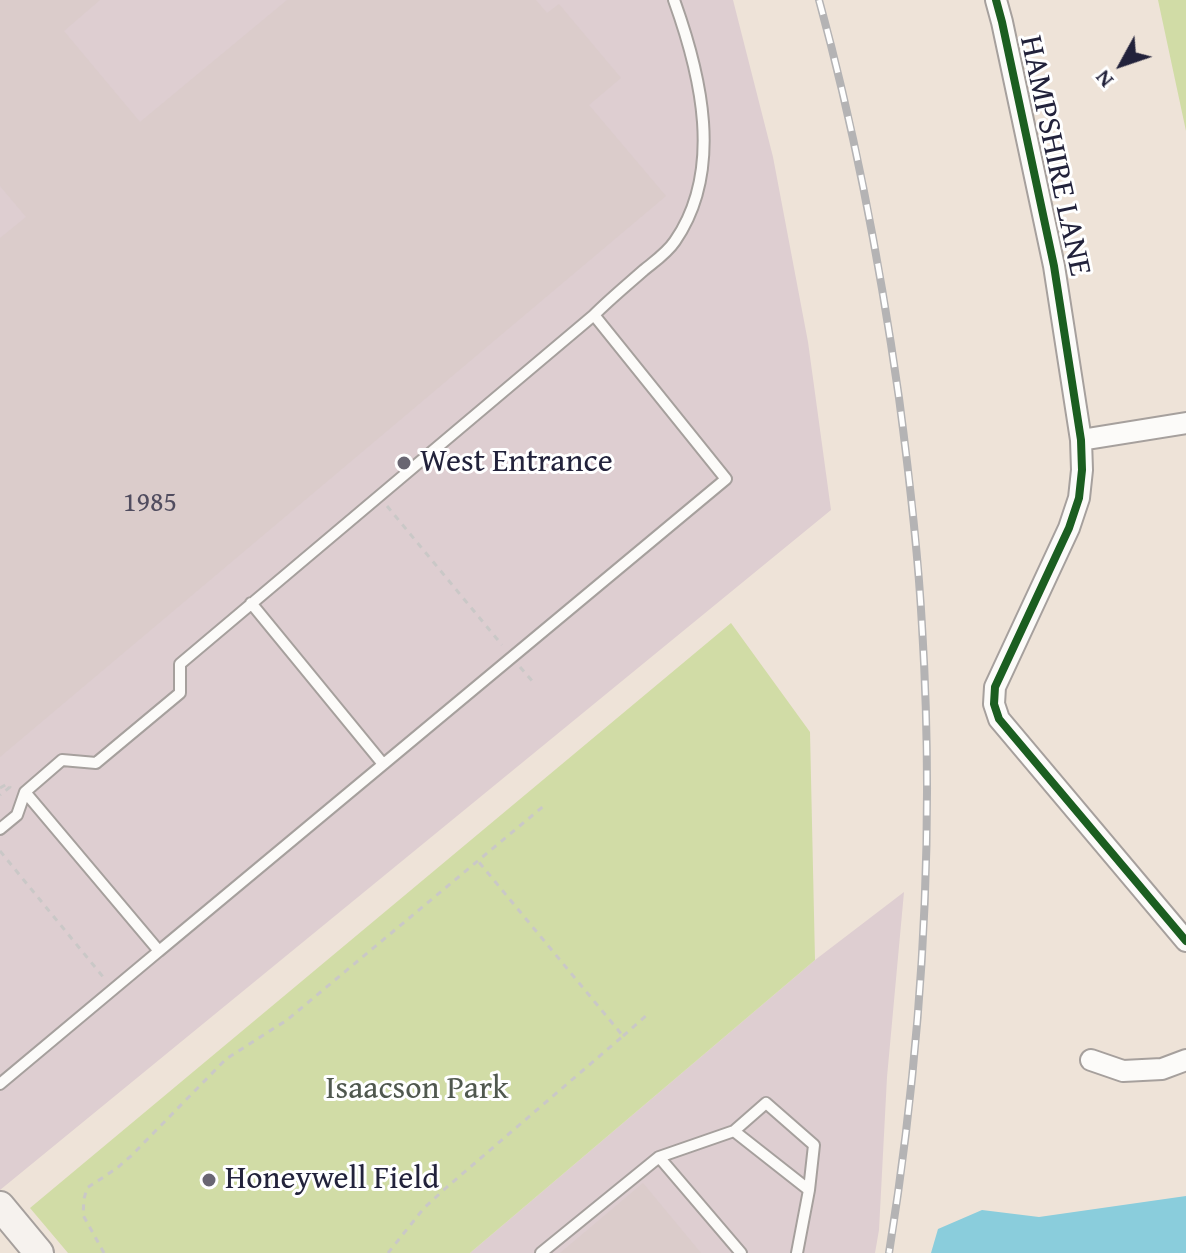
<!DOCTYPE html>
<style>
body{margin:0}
#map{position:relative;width:1186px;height:1253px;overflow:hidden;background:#eee3d8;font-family:"Gentium Book Plus",serif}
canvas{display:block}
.north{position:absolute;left:1082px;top:24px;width:80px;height:80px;-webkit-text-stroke:6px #fff;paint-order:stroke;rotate:230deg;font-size:22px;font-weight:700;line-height:32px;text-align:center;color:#22223b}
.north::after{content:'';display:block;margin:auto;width:28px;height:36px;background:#22223b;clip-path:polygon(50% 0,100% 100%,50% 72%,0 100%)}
</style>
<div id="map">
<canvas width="1186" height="1253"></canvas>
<div class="north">N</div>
</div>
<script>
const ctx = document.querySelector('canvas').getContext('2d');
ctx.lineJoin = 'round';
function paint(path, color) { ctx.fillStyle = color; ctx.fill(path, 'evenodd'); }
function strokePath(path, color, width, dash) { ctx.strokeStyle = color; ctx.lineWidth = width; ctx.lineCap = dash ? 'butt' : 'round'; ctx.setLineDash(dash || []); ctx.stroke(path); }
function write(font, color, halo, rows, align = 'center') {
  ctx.font = font + ' "Gentium Book Plus",serif'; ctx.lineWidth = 6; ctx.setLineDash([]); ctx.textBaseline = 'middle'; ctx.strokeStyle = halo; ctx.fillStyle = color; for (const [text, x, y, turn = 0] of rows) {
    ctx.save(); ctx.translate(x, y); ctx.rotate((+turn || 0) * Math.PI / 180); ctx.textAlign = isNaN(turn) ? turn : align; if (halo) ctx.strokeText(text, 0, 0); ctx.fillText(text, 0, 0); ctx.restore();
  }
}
const industrial = new Path2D(`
 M 0,0 L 733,0 L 773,157 L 808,342 L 831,510 L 0,1190 Z
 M 904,892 L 887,1077 L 879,1230 L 875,1253 L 470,1253 L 815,960 Z`);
const green = new Path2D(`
 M 1158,0 L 1186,0 L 1186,131 Z
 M 731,623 L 810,732 L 815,960 L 470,1253 L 68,1253 L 30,1208 Z`);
const water = new Path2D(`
 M 1186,1196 L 1186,1253 L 931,1253 L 938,1229 L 982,1210 L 1039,1217 Z`);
const building = new Path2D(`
 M 0,0 L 100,0 L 64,31 L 140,122 L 287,0 L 536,0 L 547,13 L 559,4 L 621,78 L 589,105 L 666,196 L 0,757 L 0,238 L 26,217 L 0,186 Z
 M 643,1183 L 701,1253 L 560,1253 Z`);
const path = new Path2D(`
 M 387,506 L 502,645
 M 520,667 L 533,682
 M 0,788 L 7,784 L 10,787 L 0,795
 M 0,851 L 104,978
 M 623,1036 L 647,1015
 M 104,1253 L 83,1215 L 84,1199 L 87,1188 L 117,1168 L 131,1156 L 226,1059 L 287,1020 L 546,804
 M 388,1253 L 424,1208 L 447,1187 L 623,1036 L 478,861`);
const lane = new Path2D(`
 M 251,603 L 383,764
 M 0,829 L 17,815 L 25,792 L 62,760 L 96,763 L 180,693 L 180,664 L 594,315 C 610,299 627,285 644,270 C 655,261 667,253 675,241 C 724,170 701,75 674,0
 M 159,951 L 726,479 L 594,315
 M 0,1084 L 159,951 L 25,792
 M 734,1131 L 766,1103 L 814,1145 L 809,1190
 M 659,1157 L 741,1253
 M 541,1253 L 659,1157 L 734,1131 L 809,1190 L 797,1253`);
const street = new Path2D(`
 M 996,0 L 1002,22 L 1054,266 L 1081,440 L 1082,470 L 1079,498 L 1069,528 L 995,687 L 994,704 L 999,719 L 1186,941
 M 1081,440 L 1186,423
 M 1091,1060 L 1123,1071 L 1162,1069 L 1186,1060`);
const secondary = new Path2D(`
 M 0,1206 L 39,1253`);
const rail = new Path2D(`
 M 819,0 C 855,131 880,264 899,398 C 909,474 918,550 922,626 C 935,835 922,1047 889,1253`);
const cycleway = new Path2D(`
 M 996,0 L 1002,22 L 1054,266 L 1081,440 L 1082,470 L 1079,498 L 1069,528 L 995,687 L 994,704 L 999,719 L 1186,941`);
const markers = [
 [404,463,8,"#696672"],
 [209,1180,8,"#696672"]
];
const numberNames = [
 ["1985",150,504]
];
const streetNames = [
 ["HAMPSHIRE LANE",1054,156,78]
];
const poiNames = [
 ["West Entrance",420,463],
 ["Honeywell Field",225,1180]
];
const parkNames = [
 ["Isaacson Park",417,1090]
];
paint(industrial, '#deced1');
paint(green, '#d1dca6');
paint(water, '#8acddc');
paint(building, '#dbcccb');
strokePath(lane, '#a6a09d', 14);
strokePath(street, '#a6a09d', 24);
strokePath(secondary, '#a6a09d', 32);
strokePath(path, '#cac8c7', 3, [6, 6]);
strokePath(lane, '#fcfbf9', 10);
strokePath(street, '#fcfbf9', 20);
strokePath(secondary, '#f6f2ee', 28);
strokePath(rail, '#b4b3b4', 8);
strokePath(rail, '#fff', 5, [15]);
strokePath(cycleway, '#1b5e20', 8);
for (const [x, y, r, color] of markers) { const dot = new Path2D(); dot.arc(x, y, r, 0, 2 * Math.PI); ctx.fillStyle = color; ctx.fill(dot); strokePath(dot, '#fff', 3); }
write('28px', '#504c5f', null, numberNames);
write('32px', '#22223b', '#fff', streetNames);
write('32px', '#22223b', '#fff', poiNames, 'left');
write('32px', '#50584f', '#fff', parkNames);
</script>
